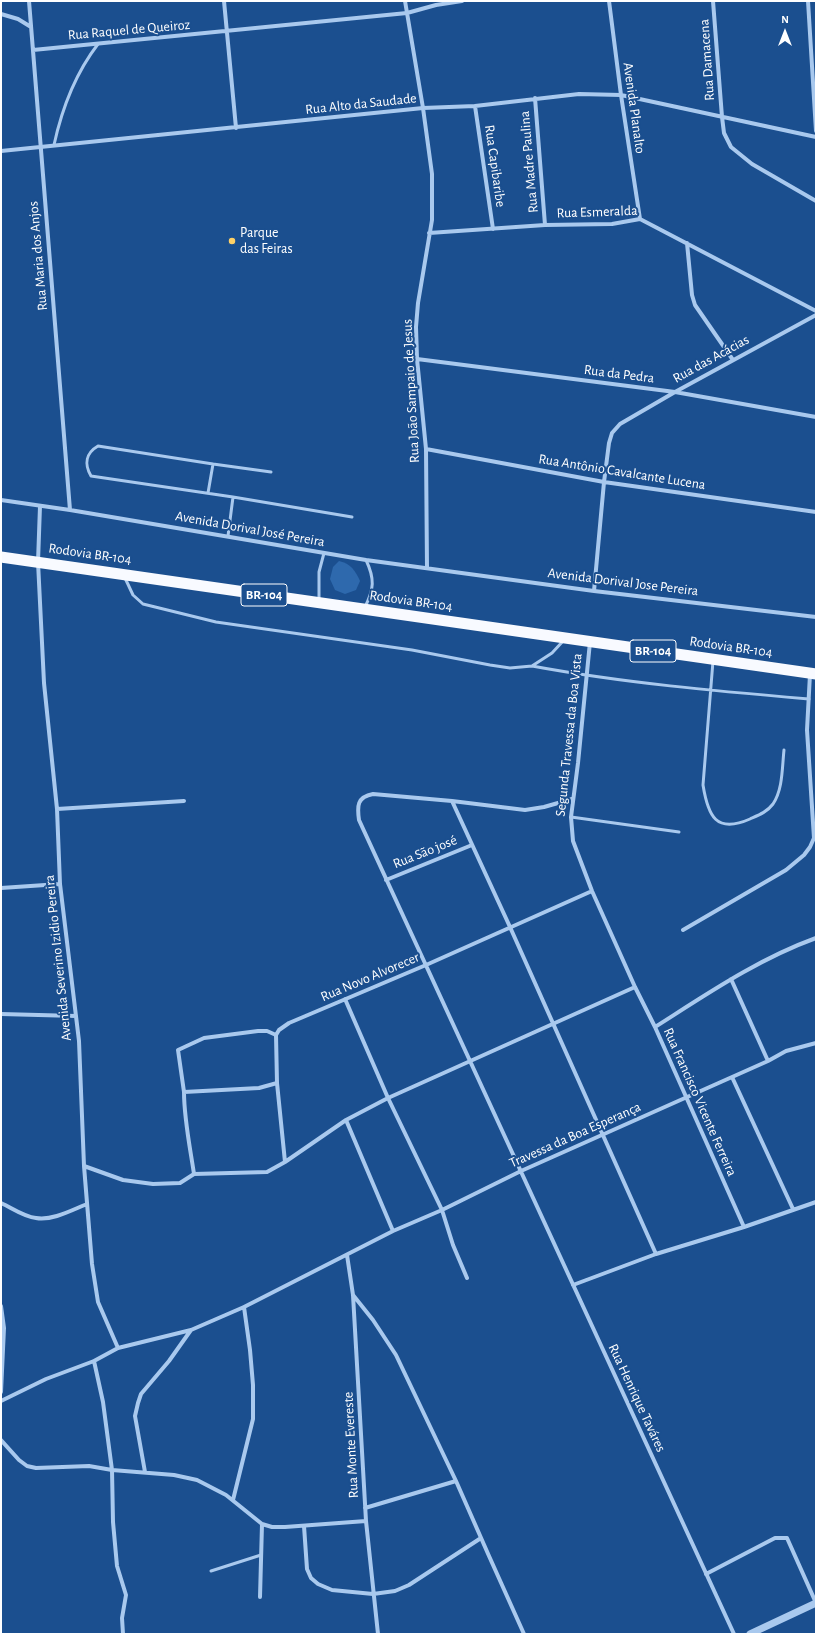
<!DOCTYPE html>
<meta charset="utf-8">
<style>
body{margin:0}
#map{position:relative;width:817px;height:1635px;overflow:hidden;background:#1b4f8f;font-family:"Alegreya Sans",sans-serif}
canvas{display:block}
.frame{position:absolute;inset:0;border:2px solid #fff;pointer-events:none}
.north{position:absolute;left:765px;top:12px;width:40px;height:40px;-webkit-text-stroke:3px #1b4f8f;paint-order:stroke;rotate:0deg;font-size:11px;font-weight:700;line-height:16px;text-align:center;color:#fff}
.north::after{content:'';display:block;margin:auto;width:14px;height:18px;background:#fff;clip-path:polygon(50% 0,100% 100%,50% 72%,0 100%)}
</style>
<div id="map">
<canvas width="817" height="1635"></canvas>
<div class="frame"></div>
<div class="north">N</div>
</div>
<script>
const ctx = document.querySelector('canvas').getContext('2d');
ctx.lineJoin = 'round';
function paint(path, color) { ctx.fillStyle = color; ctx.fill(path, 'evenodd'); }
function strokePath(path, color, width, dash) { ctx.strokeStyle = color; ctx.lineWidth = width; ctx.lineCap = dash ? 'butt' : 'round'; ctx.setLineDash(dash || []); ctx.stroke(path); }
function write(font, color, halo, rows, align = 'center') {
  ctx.font = font + ' "Alegreya Sans",sans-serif'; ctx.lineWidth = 4; ctx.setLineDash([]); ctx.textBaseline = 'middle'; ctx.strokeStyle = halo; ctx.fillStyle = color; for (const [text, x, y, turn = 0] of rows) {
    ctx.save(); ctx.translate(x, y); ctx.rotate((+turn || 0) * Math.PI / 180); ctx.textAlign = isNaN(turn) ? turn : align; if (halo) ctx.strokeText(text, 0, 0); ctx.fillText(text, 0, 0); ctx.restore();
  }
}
const green = new Path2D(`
 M 339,561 C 351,564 355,570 360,581 L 356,590 L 345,594 L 335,590 L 330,579 L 333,567 Z`);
const service = new Path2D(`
 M 54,145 C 62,108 75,74 98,44
 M 213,464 L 271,472
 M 208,493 L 213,464 L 98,446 C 86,453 84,464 91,476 L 233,497 L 228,536
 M 233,497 L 352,517
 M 125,578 L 133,595 L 143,604 L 216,622 L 412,650 L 490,665 L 510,668 L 532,666 L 552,653 L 564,640
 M 319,601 L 319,572 L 324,553
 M 365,607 C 374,589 375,579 366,560
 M 713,661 L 703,785 C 708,816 716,834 750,819 C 759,815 767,812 773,804 C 783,789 782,768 784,750
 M 532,666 C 624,683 716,691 809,699
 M 571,817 L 679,832
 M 211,1571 L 261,1555`);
const minor = new Path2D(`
 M 29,1 L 70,510
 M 224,1 L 236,128
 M 405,1 L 423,108 L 432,174 L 432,220 L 418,303 L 416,327 L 417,359 L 426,449 L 427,568
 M 609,1 L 621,95 L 640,219
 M 713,1 L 722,117 L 724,133 L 731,147 L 752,164 L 816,201
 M 808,1 L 816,131
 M 1,14 L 18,19 L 31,27
 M 33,50 L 407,13 L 436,5 L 462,1
 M 535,98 L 545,225
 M 475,106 L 493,229
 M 1,151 L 423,108 L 475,106 L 579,94 L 621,95 L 816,137
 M 429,233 L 545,225 L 612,224 L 640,219 L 816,311
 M 687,243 L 692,295 L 695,305 L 733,360
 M 417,359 L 675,392 L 816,417
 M 426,449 L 604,482 L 816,512
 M 1,500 L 70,510 L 366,560 L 594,591 L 816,617
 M 40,506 L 38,562 L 44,683 L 57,809 L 60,884 L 79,1041 L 84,1166 L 92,1264 L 98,1302 L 118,1348
 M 594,591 L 604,482 L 609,443 L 612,433 L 620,424 L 675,392 L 816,315
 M 590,642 L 578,763 L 571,817 L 573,841 L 592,891 L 635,987 L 655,1027 L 744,1227
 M 572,799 L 544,807 L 525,810 L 452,801 L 373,794 C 357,797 357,806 359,820 L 734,1634
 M 452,801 L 510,927 L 656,1254
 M 57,809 L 184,801
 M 386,880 L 472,845
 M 1,888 L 60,884
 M 683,930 L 786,870 L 804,855 L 810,847 L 814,838 L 807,730 L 810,674
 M 731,979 L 768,1061
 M 345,999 L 388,1098 L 442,1210 L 453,1245 L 467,1278
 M 1,1014 L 76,1016
 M 655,1027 C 707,994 758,959 816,938
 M 732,1077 L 793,1209
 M 184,1092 L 178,1050 L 204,1038 L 258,1031 L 267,1031 L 276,1035
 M 346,1120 L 393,1231
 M 285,1162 L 277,1083 L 276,1035 L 279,1030 L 289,1023 L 426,965 L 592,891
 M 84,1166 L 123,1180 L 153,1184 L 180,1183 L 194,1174 L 267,1172 L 285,1162 L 346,1120 L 388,1098 L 635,987
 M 194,1174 C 190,1147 184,1119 184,1092 L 259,1088 L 277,1083
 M 1,1203 C 12,1208 24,1217 36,1218 C 52,1221 72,1210 87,1204
 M 347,1255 L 353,1295 L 366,1521 L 378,1634
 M 573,1285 L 656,1254 L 744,1227 L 816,1202
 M 353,1295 L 373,1320 L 396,1355 L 456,1481 L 489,1556 L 524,1634
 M 1,1306 L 4,1328 L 1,1392
 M 94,1361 L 103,1402 L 112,1470 L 113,1522 L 117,1566 L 126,1595 L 122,1618 L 123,1634
 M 1,1401 L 46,1379 L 94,1361 L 118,1348 L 191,1330 L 244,1307 L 393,1231 L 442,1210 L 521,1171 L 768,1061 L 786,1051 L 816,1043
 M 1,1440 L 19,1460 L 27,1466 L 36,1468 L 89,1466 L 112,1470 L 174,1475 L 197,1480 L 226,1495 L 262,1524 L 272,1527 L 285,1527 L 366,1521
 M 145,1472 L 135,1416 L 138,1403 L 141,1394 L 169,1361 L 191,1330
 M 233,1500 L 253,1419 L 253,1385 L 250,1350 L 244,1307
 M 365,1508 L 456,1481
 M 304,1526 L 307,1569 L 311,1578 L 318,1584 L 332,1590 L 373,1594 L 395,1591 L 409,1585 L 481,1538
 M 706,1574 L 775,1538 L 787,1538 L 816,1603
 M 260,1597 L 262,1524`);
const tertiary = new Path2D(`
 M 750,1634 L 816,1603`);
const trunk = new Path2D(`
 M 1,557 L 816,674`);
const markers = [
 [232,241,4,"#ffd166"]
];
const shields = [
 [264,595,46],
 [653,651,46]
];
const shieldNames = [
 ["BR-104",264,595],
 ["BR-104",653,651]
];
const streetNames = [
 ["Rua Raquel de Queiroz",129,30,-5],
 ["Rua Damacena",707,60,-94],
 ["Rua Alto da Saudade",361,104,-6],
 ["Avenida Planalto",634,108,82],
 ["Rua Madre Paulina",529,162,-95],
 ["Rua Capibaribe",495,166,82],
 ["Rua Esmeralda",597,212,-2],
 ["Rua Maria dos Anjos",38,256,-95],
 ["Rua das Acácias",711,359,-29],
 ["Rua da Pedra",619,374,7],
 ["Rua João Sampaio de Jesus",411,391,-93],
 ["Rua Antônio Cavalcante Lucena",622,472,9],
 ["Avenida Dorival José Pereira",250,529,10],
 ["Rodovia BR-104",90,554,8],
 ["Avenida Dorival Jose Pereira",623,582,7],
 ["Rodovia BR-104",411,601,8],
 ["Rodovia BR-104",731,647,8],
 ["Segunda Travessa da Boa Vista",569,735,-84],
 ["Rua São josé",425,852,-22],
 ["Avenida Severino Izidio Pereira",58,958,-96],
 ["Rua Novo Alvorecer",370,977,-23],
 ["Rua Francisco Vicente Ferreira",700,1102,66],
 ["Travessa da Boa Esperança",575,1135,-24],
 ["Rua Henrique Taváres",637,1398,65],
 ["Rua Monte Evereste",351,1445,-93]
];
const poiNames = [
 ["Parque",240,233],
 ["das Feiras",240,249]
];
paint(green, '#2e69ad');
strokePath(service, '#a9c9ee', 3);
strokePath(minor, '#a9c9ee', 4);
strokePath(tertiary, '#a9c9ee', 7);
strokePath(trunk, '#f8faff', 11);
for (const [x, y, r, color] of markers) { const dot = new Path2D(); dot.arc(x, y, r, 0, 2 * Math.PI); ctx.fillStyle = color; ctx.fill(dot); strokePath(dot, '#1b4f8f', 1.5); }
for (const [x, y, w] of shields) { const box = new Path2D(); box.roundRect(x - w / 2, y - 11, w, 22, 3); ctx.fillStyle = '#1b4f8f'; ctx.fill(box); strokePath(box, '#fff', 1); }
write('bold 13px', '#fff', null, shieldNames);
write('14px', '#fff', '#1b4f8f', streetNames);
write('14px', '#fff', '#1b4f8f', poiNames, 'left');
</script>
